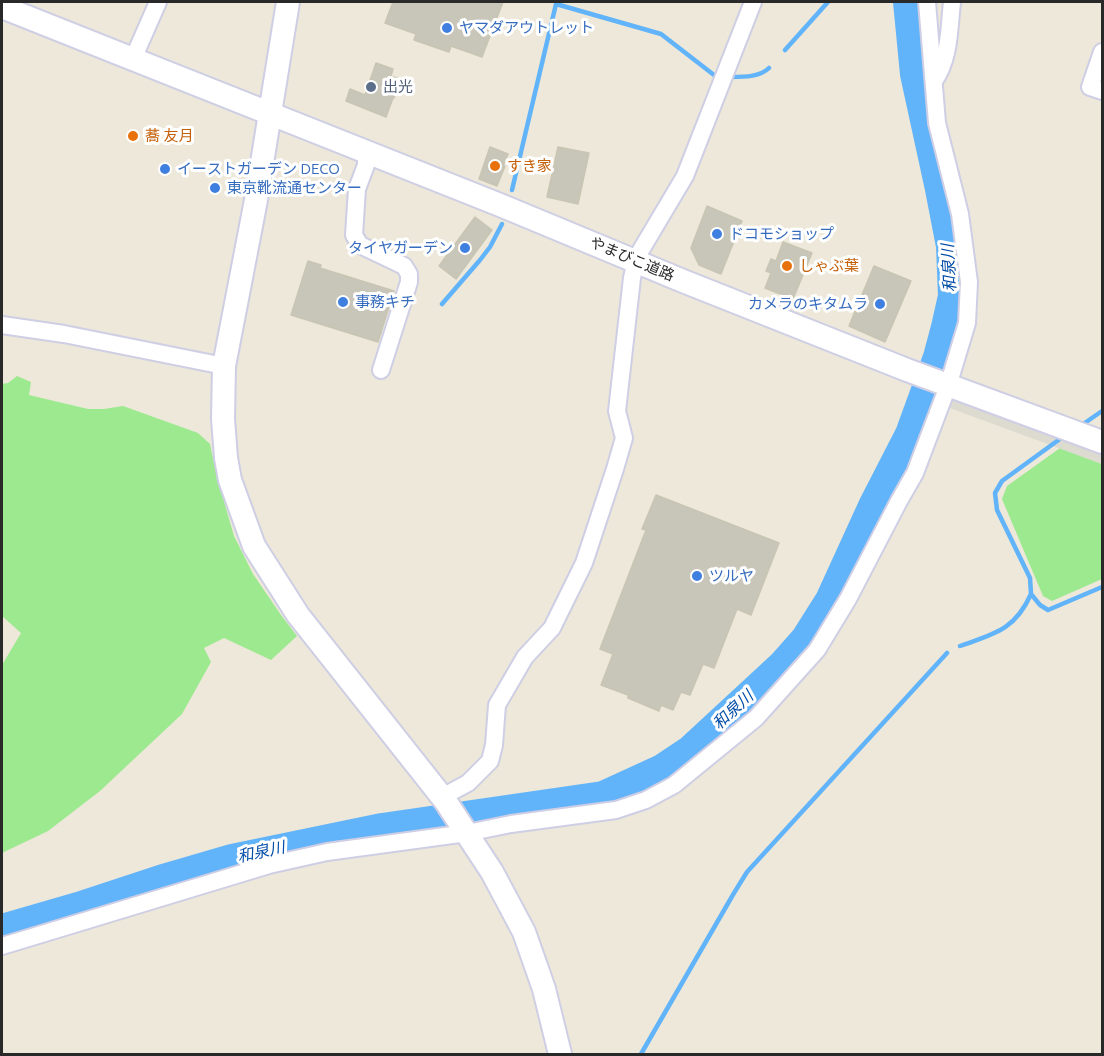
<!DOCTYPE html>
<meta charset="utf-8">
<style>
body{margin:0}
#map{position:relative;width:1104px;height:1056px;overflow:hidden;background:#ede8d9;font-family:Ubuntu,sans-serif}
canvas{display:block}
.frame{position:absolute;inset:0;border:3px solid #292929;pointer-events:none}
</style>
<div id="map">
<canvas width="1104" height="1056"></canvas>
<div class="frame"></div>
</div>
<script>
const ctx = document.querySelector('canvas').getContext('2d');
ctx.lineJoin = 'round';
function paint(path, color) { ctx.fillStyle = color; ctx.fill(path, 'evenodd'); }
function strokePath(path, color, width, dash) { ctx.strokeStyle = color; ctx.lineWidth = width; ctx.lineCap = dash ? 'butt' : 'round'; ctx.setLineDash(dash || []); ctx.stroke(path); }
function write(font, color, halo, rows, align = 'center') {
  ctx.font = font + ' Ubuntu,"Noto Sans JP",sans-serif'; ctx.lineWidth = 6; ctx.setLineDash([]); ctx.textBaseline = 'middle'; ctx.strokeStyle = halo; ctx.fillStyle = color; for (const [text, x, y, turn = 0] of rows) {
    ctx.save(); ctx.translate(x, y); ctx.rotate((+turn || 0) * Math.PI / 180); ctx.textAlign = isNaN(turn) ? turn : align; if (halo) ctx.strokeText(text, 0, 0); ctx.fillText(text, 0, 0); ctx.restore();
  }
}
const green = new Path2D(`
 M 17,376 L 31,382 L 29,395 L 88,409 L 104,409 L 123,406 L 198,433 L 210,444 L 217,477 L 234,536 L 253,574 L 281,615 L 297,636 L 271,660 L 224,638 L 204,648 L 211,662 L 182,714 L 100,791 L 48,831 L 2,853 L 2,665 L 21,633 L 2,616 L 2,384 L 8,383 Z
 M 1060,448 L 1102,464 L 1102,579 L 1052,601 L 1043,596 L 1002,499 L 1007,486 Z`);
const plaza = new Path2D(`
 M 955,398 L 1102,453 L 1102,464 L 947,407 L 949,401 Z`);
const stream = new Path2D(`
 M 785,50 L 828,2
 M 731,77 C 744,77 760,77 769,68
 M 512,190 L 556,4 L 661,34 L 714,75
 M 442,304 L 480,260 L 490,247 L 502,224
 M 1079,427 L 1102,411
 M 1064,436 L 1002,481 L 995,493 L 997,510 L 1030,578 L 1031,594 L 1040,605 L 1048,610 L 1102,587
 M 960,646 C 994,634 1015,630 1031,594
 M 641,1054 L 734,893 L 747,872 L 947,653`);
const river = new Path2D(`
 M 2,928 L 78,906 L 160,879 L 232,858 L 382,827 L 603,795 L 662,768 L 689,750 L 782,664 L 805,638 L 829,600 L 872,506 L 909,434 L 937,357 L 945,327 L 952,296 L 950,246 L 939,189 L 914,74 L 907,2`);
const building = new Path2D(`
 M 393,2 L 503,2 L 482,57 L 451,46 L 449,52 L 414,40 L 416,34 L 385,23 Z
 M 376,63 L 393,69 L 391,76 L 399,79 L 394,98 L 393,98 L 386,117 L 346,101 L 350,89 L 365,95 Z
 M 490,147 L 508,154 L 503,166 L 505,166 L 497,186 L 479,179 Z
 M 558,147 L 589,153 L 578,204 L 547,197 Z
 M 707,206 L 742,221 L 721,274 L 699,265 L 691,248 Z
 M 475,217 L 492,230 L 456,279 L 439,266 Z
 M 783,242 L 812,253 L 793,299 L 765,288 L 771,273 L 766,271 L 771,259 L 776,261 Z
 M 308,261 L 321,265 L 320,268 L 394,291 L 378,342 L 291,315 Z
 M 874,266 L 911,281 L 885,342 L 849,326 Z
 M 656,495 L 779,543 L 751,615 L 737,609 L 714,668 L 703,664 L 690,695 L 681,692 L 673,710 L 661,705 L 659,711 L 628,698 L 628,695 L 601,685 L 613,654 L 600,649 L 646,530 L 642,529 Z`);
const street = new Path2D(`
 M 1102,52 L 1090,87 L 1102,91
 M 133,59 L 158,2
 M 934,81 C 950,59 949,28 952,2
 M 366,152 L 366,165 L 357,189 L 354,235 L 360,245 L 404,266 L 409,274 L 409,282 L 381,370
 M 2,325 L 64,334 L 224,366
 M 442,797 L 468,783 L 490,761 L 494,745 L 497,705 L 525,657 L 552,628 L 584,563 L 615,469 L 624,438 L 617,411 L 632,278 L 636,260 L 641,250 L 685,176 L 753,2
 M 2,946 L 269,865 L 327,852 L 467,833 L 511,824 L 616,810 L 646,800 L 674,785 L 756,718 L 817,650 L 848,599 L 899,501 L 915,473 L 948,386 L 967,323 L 969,282 L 960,214 L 937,123 L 927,2`);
const secondary = new Path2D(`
 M 288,2 L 256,200 L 224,366 L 223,419 L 226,458 L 230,480 L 254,546 L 298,615 L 446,802 L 492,872 L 524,932 L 544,989 L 560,1054
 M 2,7 L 500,205 L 683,281 L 907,370 L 1102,442`);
const markers = [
 [447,28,6,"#3f7fe0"],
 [371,87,6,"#5c6f8a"],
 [133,136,6,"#e8710a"],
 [495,166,6,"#e8710a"],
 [165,169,6,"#3f7fe0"],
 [215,188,6,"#3f7fe0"],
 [717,234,6,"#3f7fe0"],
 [465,248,6,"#3f7fe0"],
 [787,266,6,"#e8710a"],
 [343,302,6,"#3f7fe0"],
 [880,304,6,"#3f7fe0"],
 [697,576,6,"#3f7fe0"]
];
const shopNames = [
 ["ヤマダアウトレット",459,28],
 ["イーストガーデン DECO",177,169],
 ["東京靴流通センター",227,188],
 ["ドコモショップ",729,234],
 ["タイヤガーデン",453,248,"right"],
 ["事務キチ",355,302],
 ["カメラのキタムラ",868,304,"right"],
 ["ツルヤ",709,576]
];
const serviceNames = [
 ["出光",383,87]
];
const foodNames = [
 ["蕎 友月",145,136],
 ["すき家",507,166],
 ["しゃぶ葉",799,266]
];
const streetNames = [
 ["やまびこ道路",632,259,23]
];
const waterNames = [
 ["和泉川",949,268,-93],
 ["和泉川",733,710,-43],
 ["和泉川",261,852,-12]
];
paint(green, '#9ce98f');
paint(plaza, '#dddad0');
strokePath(stream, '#61b3fa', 4.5);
strokePath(river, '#61b3fa', 28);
paint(building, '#c8c5b9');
strokePath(building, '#c8c5b3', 1.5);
strokePath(street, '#cecee4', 20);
strokePath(secondary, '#cecee4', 26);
strokePath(street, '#fff', 16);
strokePath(secondary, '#fff', 22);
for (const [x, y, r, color] of markers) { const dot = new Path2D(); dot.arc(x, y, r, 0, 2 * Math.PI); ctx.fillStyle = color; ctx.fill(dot); strokePath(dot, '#fff', 2); }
write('15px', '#366cbe', '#fff', shopNames, 'left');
write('15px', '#4e5e75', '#fff', serviceNames, 'left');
write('15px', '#c56008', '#fff', foodNames, 'left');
write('15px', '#292929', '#fff', streetNames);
write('italic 16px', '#004ca6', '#fff', waterNames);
</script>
